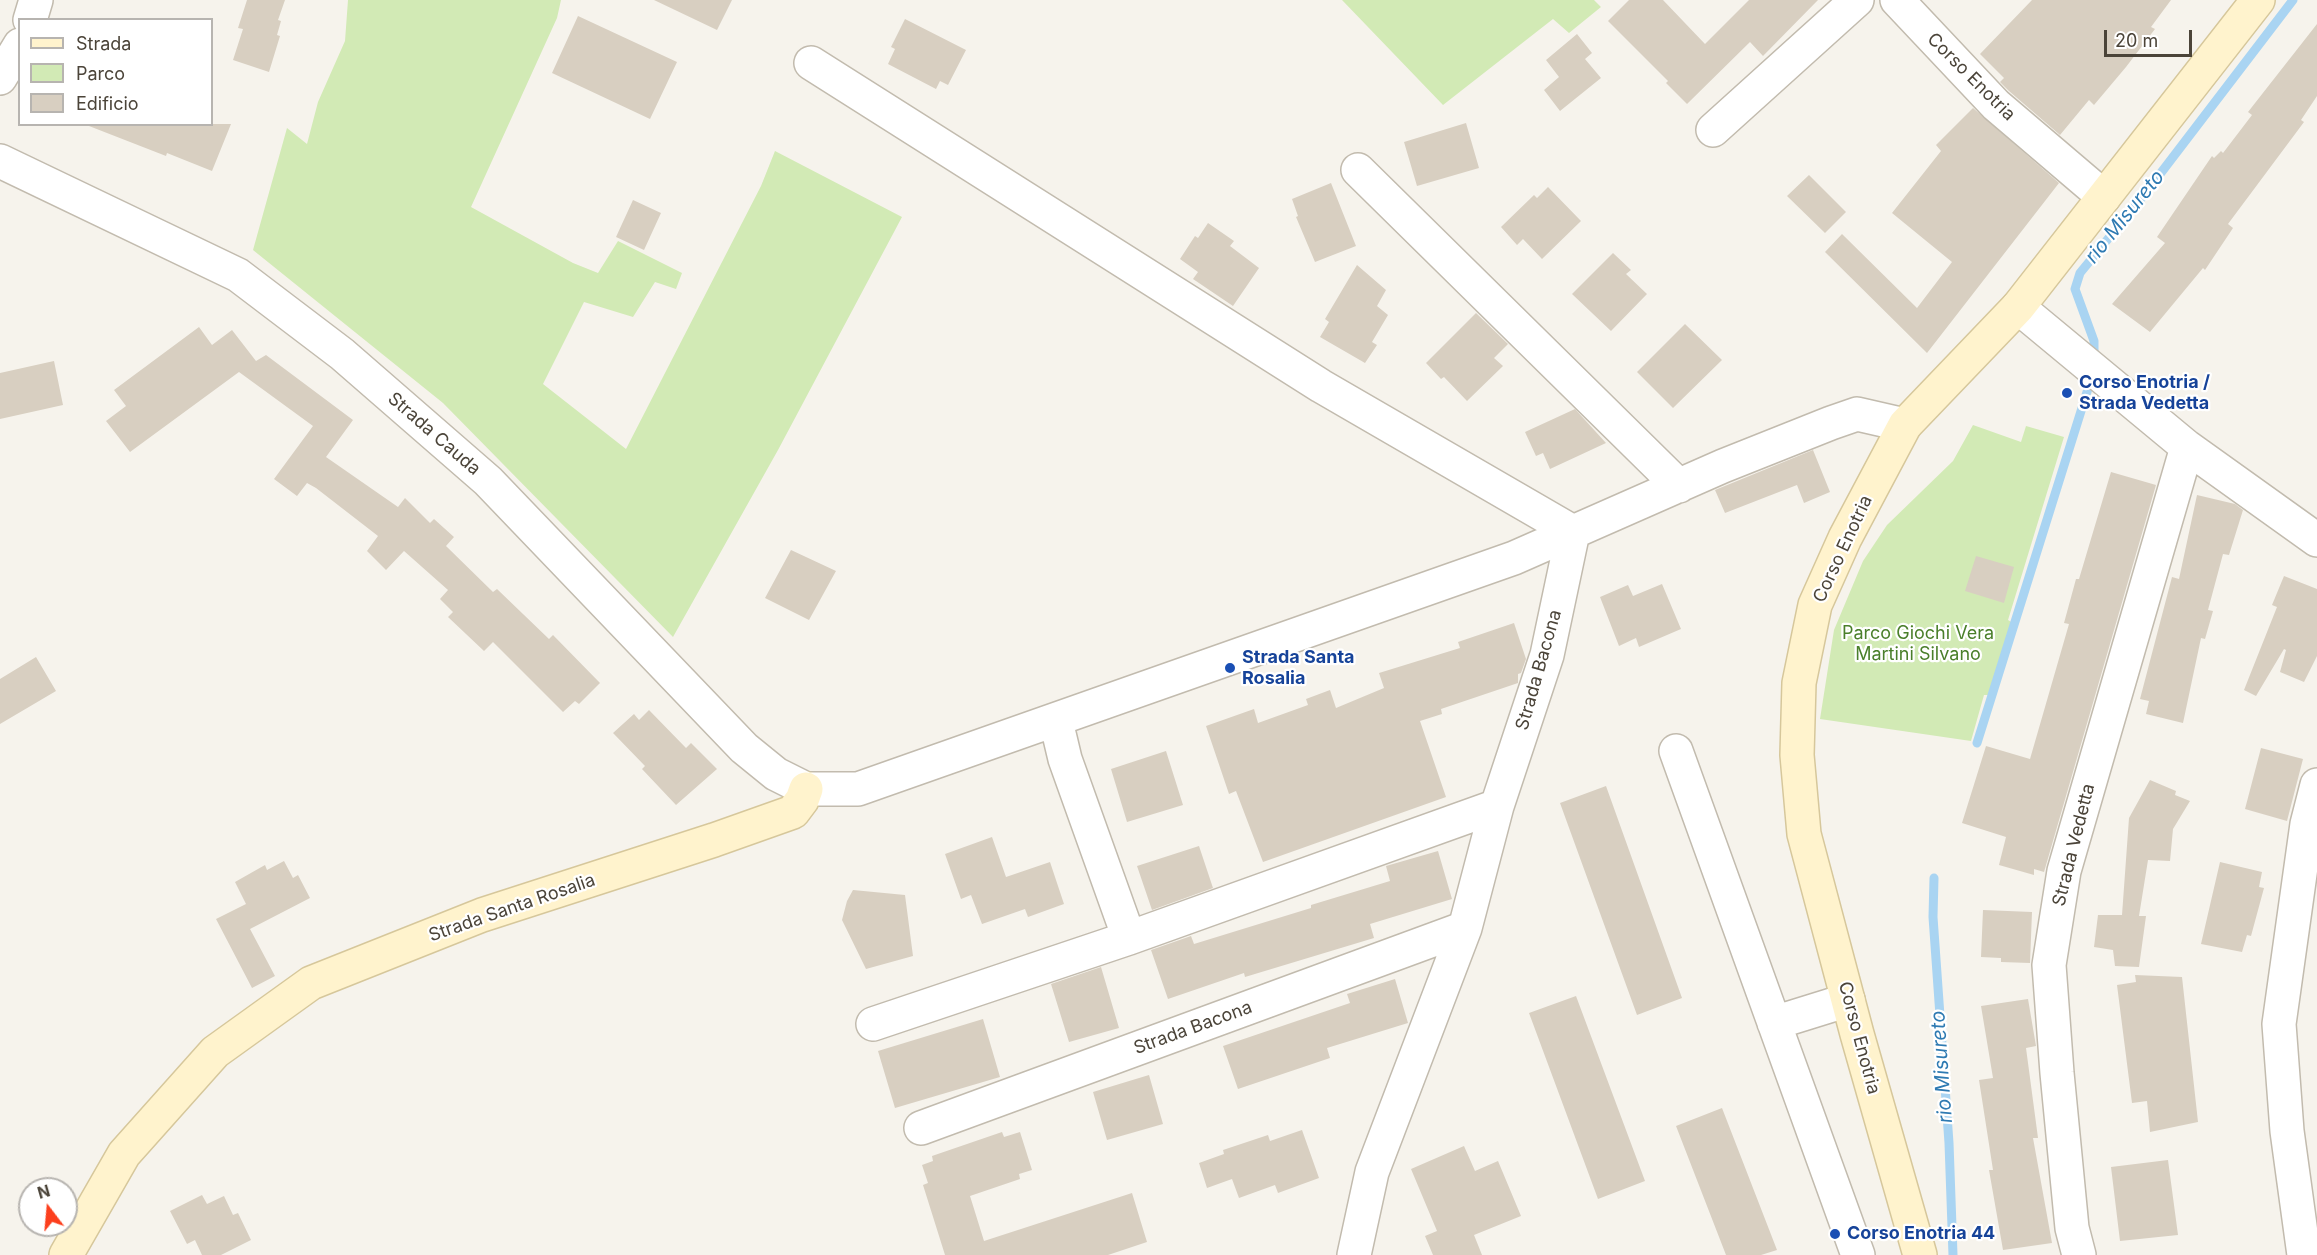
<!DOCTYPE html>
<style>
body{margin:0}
#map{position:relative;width:2317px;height:1255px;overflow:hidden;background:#f6f3ec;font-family:Inter,sans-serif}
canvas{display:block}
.legend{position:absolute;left:18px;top:18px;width:195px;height:108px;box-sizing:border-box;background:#fff;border:2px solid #b7b4b0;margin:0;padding:8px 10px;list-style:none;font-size:18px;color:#4b4439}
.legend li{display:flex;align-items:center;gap:12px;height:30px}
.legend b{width:30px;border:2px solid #b7b4b0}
.north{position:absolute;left:18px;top:1177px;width:60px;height:60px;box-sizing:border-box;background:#fff;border:2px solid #b7b4b0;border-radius:50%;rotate:344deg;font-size:16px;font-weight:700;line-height:24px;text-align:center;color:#4b4439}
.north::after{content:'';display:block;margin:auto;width:21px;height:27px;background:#fc3f1d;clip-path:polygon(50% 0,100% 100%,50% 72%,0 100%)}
.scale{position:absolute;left:2104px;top:30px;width:88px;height:27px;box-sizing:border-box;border:3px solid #4b4439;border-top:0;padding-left:8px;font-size:18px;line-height:21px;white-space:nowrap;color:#4b4439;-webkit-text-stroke:4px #fff;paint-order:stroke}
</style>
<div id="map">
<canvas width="2317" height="1255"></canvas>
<ul class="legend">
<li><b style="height:8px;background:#fff3cd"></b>Strada</li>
<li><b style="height:16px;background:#d2eab5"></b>Parco</li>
<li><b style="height:16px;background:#d8cfc1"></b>Edificio</li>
</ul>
<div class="north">N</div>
<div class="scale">20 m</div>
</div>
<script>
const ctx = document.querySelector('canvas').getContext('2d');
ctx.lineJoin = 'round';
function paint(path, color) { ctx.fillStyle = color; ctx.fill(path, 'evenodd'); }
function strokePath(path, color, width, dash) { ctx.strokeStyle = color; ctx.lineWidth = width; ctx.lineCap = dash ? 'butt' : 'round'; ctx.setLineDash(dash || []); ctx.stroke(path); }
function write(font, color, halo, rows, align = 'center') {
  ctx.font = font + ' Inter,sans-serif'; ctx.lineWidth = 4.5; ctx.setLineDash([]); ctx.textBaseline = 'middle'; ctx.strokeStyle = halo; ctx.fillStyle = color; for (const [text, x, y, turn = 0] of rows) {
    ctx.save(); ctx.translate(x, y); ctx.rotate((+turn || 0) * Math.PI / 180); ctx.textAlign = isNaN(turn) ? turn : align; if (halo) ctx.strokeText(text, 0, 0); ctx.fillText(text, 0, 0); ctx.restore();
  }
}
const green = new Path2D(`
 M 348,0 L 561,0 L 557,18 L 471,207 L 573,263 L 598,273 L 618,241 L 682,273 L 676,289 L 655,282 L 633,317 L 584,302 L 543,384 L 626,449 L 761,186 L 775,151 L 902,217 L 778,450 L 673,637 L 443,403 L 253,250 L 287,128 L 307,144 L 318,102 L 345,41 Z
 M 1342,0 L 1594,0 L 1601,7 L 1569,33 L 1553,19 L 1443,105 Z
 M 1973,425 L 2021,442 L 2026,426 L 2064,437 L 2008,620 L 2013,623 L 1988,695 L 1984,695 L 1971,741 L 1820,719 L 1834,630 L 1863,561 L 1887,525 L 1953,461 Z`);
const stream = new Path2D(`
 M 2094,359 L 2094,341 L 2075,289 L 2080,273 L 2144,195 L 2293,0
 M 1977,743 L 2092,376
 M 1934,878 L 1933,917 L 1949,1143 L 1953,1255`);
const building = new Path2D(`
 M 247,0 L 285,0 L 278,20 L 281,21 L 277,35 L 280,36 L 269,72 L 233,60 L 243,29 L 238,28 Z
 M 654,0 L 732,0 L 717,30 Z
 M 1629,0 L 1663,0 L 1705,44 L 1749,0 L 1818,0 L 1763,56 L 1750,42 L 1687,104 L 1666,83 L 1668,81 L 1608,21 Z
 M 2032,0 L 2171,0 L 2151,27 L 2155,29 L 2126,67 L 2094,105 L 2089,100 L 2060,135 L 2009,91 L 2000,82 L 2004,78 L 1980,54 Z
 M 578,16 L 677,62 L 650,119 L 552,73 Z
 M 905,19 L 966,50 L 948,85 L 940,81 L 936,89 L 888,64 L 895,49 L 891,47 Z
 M 2317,24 L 2317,96 L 2301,120 L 2304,122 L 2228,224 L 2233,228 L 2205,270 L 2203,268 L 2150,332 L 2112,304 L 2165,243 L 2157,237 L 2212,156 L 2214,158 L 2221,151 L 2223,153 L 2252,115 L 2248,112 Z
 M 1577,34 L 1592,53 L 1585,59 L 1601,78 L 1560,111 L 1544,90 L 1559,77 L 1546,60 Z
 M 1973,108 L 2059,183 L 1927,353 L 1825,252 L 1842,234 L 1917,308 L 1952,262 L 1892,213 L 1941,151 L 1936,145 Z
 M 1466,123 L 1479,168 L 1417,186 L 1404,142 Z
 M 90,124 L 231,124 L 212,171 L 167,153 L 166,156 L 89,126 Z
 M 1809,175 L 1846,212 L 1825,233 L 1787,196 Z
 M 1331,183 L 1356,246 L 1315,262 L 1296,217 L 1298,216 L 1292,199 Z
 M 1548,187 L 1581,221 L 1542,259 L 1523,239 L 1517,245 L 1501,227 L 1534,195 L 1537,198 Z
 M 633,200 L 661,213 L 644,250 L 616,237 Z
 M 1208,223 L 1234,241 L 1230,246 L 1259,268 L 1233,306 L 1193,279 L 1198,272 L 1180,259 L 1195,236 L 1198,238 Z
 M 1613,253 L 1631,270 L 1626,274 L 1647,294 L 1611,331 L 1572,294 Z
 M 1357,265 L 1386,290 L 1377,306 L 1388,315 L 1372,342 L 1377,345 L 1365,363 L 1320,337 L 1329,322 L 1325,319 Z
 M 1476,313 L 1508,344 L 1494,358 L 1503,366 L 1467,401 L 1444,377 L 1441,379 L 1426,363 Z
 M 1685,324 L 1722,360 L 1673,408 L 1637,372 Z
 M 199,327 L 212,345 L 232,330 L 256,361 L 266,355 L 353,420 L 326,457 L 398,507 L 405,498 L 430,523 L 434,519 L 454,537 L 446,546 L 493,592 L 497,589 L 549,639 L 553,635 L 600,683 L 579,704 L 575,701 L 563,712 L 493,642 L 484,651 L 448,617 L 453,612 L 440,599 L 448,590 L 404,551 L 386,570 L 367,551 L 378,536 L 316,488 L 307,483 L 297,496 L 274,479 L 313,426 L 239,372 L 130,452 L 106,421 L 126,406 L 114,390 Z
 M 54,361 L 63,405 L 0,419 L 0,373 Z
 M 1575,409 L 1606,443 L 1550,469 L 1543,453 L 1536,456 L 1525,432 Z
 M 1813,450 L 1830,492 L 1804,503 L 1797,485 L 1725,513 L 1715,490 Z
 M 2111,472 L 2156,485 L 2044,872 L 2034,869 L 2034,875 L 1999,865 L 2006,837 L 1962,823 L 1986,746 L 2030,759 L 2069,624 L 2064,623 L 2076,579 L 2079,579 Z
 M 2197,495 L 2235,504 L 2243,510 L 2229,555 L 2223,554 L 2208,610 L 2213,611 L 2205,639 L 2201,638 L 2183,723 L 2146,714 L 2149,701 L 2140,699 L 2172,577 L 2179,579 Z
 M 791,550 L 836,571 L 809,620 L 765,598 Z
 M 1976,556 L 2014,567 L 2004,603 L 1965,591 Z
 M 2284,576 L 2317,589 L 2317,656 L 2304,682 L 2280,672 L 2286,650 L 2284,649 L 2256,696 L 2244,690 L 2277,607 L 2272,605 Z
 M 1662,584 L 1681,629 L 1639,647 L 1636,638 L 1619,646 L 1600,597 L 1628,585 L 1633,596 Z
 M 1514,623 L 1526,659 L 1521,673 L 1518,674 L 1518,683 L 1441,709 L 1442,714 L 1420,721 L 1446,797 L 1263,862 L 1236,791 L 1229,794 L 1206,726 L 1254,709 L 1258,723 L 1308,705 L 1306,699 L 1330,690 L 1336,708 L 1384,688 L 1379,673 L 1460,648 L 1458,642 Z
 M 36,657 L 56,691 L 0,724 L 0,679 Z
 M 649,710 L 686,748 L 691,743 L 717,769 L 676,805 L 642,769 L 645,766 L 613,733 L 634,714 L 639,720 Z
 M 2261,748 L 2303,759 L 2287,821 L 2245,809 Z
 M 1166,751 L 1183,805 L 1127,822 L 1111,769 Z
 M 2150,780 L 2176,791 L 2175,795 L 2190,801 L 2173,829 L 2170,861 L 2148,860 L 2139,916 L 2146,916 L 2139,967 L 2115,966 L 2113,950 L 2094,947 L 2098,915 L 2122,915 L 2129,818 Z
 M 1606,786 L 1682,998 L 1637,1015 L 1560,803 Z
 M 992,837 L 1006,877 L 1050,862 L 1064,904 L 1028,917 L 1025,909 L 982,924 L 971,895 L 961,899 L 945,854 Z
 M 1199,846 L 1213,888 L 1152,910 L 1137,866 Z
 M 1438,851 L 1452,899 L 1370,924 L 1374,938 L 1245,977 L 1244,973 L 1168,999 L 1151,950 L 1191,936 L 1194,944 L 1311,908 L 1311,905 L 1390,881 L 1386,866 Z
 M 284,861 L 293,878 L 298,875 L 310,898 L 250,929 L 275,976 L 252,988 L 216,919 L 246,904 L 235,882 L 265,865 L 267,870 Z
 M 2220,862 L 2262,872 L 2259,887 L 2264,888 L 2251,936 L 2247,935 L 2242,952 L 2201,944 Z
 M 853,890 L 905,895 L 913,956 L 866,969 L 842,920 L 847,901 Z
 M 1983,910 L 2032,912 L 2030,963 L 2001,962 L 2001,958 L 1981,957 Z
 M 1101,967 L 1119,1028 L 1069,1042 L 1051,984 Z
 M 2135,975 L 2182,977 L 2198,1122 L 2150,1132 L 2147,1101 L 2132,1103 L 2117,985 L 2136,982 Z
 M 1395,979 L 1408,1023 L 1327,1048 L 1330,1058 L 1238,1089 L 1223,1046 L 1350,1003 L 1347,994 Z
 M 1576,996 L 1645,1181 L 1598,1199 L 1529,1013 Z
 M 2028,999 L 2036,1046 L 2026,1048 L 2038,1138 L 2033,1138 L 2052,1243 L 2003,1250 L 1989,1170 L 1993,1170 L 1979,1080 L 1993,1078 L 1981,1006 Z
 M 983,1019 L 1000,1077 L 895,1108 L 878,1051 Z
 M 1149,1075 L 1163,1124 L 1107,1140 L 1093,1092 Z
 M 1722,1108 L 1777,1250 L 1761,1255 L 1726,1255 L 1676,1126 Z
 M 1302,1130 L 1319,1178 L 1278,1193 L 1275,1185 L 1239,1198 L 1232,1179 L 1207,1188 L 1199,1163 L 1224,1154 L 1223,1150 L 1268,1135 L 1270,1141 Z
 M 1002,1132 L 1004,1137 L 1020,1132 L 1032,1170 L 1019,1174 L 1020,1179 L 970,1196 L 984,1241 L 1132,1193 L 1147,1242 L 1108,1255 L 945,1255 L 923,1185 L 928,1183 L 922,1165 L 933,1161 L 932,1156 Z
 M 1464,1146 L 1475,1171 L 1498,1161 L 1521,1216 L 1474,1235 L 1482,1255 L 1433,1255 L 1425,1236 L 1437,1231 L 1411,1169 Z
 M 2168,1160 L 2178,1235 L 2120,1241 L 2111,1167 Z
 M 202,1195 L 207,1204 L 224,1196 L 233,1215 L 238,1213 L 251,1240 L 221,1255 L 202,1255 L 195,1240 L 187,1244 L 170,1211 Z`);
const street = new Path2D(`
 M 1897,0 L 1996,105 L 2104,197
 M 30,20 L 36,0
 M 811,63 L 1321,386 L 1573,532 L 1547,655 L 1497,806 L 1465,928 L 1372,1172 L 1354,1255
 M 0,78 L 20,45
 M 1713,130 L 1857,0
 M 0,161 L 238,275 L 342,354 L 488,481 L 744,748 L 776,774 L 806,789 L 858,789 L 1514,558 L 1723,466 L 1831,423 L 1857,414 L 1905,425
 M 1358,170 L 1679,486
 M 2018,307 L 2187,447 L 2317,540
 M 1056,721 L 1065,759 L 1129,938
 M 1676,751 L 1858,1255
 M 1774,1023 L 1848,1000
 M 873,1024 L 1129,938 L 1497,806
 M 921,1128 L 1465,928
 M 2079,1255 L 2072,1228 L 2057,1073 L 2049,965 L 2064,871 L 2187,447
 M 2304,1255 L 2287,1131 L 2279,1024 L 2307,824 L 2317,785`);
const secondary = new Path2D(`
 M 66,1255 L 124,1154 L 215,1052 L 311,983 L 482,915 L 714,840 L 793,812 L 802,800 L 806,789
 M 1920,1255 L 1857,1034 L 1804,834 L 1797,755 L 1799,683 L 1815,605 L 1845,538 L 1905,425 L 2018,307 L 2258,0`);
const markers = [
 [2067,393,6,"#1a4fb4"],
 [1230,668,6,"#1a4fb4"],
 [1835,1234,6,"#1a4fb4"]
];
const streetNames = [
 ["Corso Enotria",1971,77,45],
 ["Strada Cauda",434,434,41],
 ["Corso Enotria",1843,549,-65],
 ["Strada Bacona",1539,670,-74],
 ["Strada Vedetta",2074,845,-76],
 ["Strada Santa Rosalia",512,908,-19],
 ["Strada Bacona",1193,1028,-20],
 ["Corso Enotria",1859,1038,75]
];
const transitNames = [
 ["Corso Enotria /",2079,383],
 ["Strada Vedetta",2079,404],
 ["Strada Santa",1242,658],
 ["Rosalia",1242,679],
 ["Corso Enotria 44",1847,1234]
];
const parkNames = [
 ["Parco Giochi Vera",1918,634],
 ["Martini Silvano",1918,655]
];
const waterNames = [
 ["rio Misureto",2125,217,-51],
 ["rio Misureto",1942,1067,-94]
];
paint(green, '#d2eab5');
strokePath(stream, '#a9d4f2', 9);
paint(building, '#d8cfc1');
strokePath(street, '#c2bbae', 36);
strokePath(secondary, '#d6c79b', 36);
strokePath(street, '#fff', 33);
strokePath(secondary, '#fff3cd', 33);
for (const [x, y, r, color] of markers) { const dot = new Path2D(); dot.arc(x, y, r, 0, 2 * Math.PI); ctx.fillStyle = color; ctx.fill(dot); strokePath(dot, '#fff', 2); }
write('18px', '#4b4439', '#fff', streetNames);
write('bold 18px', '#164399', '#fff', transitNames, 'left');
write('18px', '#4a7f2a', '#fff', parkNames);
write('italic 20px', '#2e7ab2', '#fff', waterNames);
</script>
